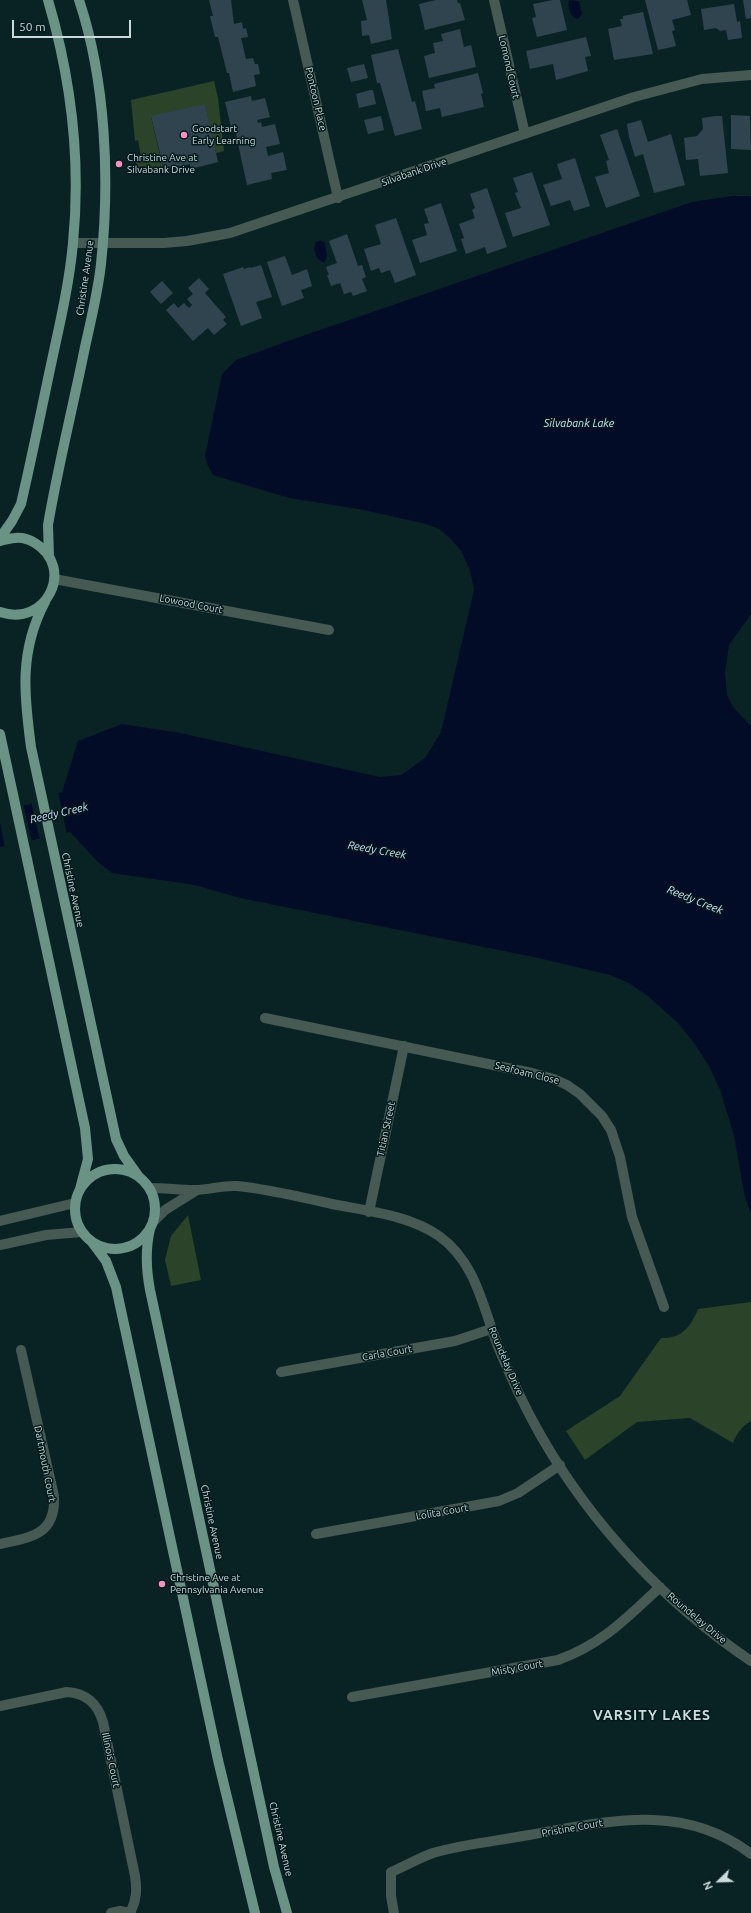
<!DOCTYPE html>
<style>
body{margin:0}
#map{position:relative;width:751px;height:1913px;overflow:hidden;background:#092325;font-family:Ubuntu,sans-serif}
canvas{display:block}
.north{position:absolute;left:699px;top:1861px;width:40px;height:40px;-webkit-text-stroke:3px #021a1c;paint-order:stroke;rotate:247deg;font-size:11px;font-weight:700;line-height:16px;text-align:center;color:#cbdadb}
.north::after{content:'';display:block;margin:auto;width:14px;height:18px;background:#cbdadb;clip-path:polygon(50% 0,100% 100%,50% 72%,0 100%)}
.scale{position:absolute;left:12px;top:20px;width:119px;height:18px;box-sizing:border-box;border:2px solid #cbdadb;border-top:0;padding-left:5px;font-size:12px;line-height:14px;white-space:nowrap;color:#cbdadb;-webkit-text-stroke:3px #021a1c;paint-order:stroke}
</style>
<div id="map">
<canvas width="751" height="1913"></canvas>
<div class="north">N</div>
<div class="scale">50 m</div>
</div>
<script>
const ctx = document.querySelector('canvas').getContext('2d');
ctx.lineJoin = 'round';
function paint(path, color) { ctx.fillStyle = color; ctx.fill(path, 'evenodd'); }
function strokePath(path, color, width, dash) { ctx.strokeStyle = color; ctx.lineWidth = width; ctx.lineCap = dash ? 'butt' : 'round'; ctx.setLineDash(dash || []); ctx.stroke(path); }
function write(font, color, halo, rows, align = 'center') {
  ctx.font = font + ' Ubuntu,sans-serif'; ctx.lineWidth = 3; ctx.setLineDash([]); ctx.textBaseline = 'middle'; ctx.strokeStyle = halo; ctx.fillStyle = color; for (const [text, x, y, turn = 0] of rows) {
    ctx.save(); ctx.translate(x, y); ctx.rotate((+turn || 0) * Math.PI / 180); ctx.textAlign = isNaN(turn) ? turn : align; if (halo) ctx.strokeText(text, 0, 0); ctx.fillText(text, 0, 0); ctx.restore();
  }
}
const green = new Path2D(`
 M 214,81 L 218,98 L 224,151 L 216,153 L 205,105 L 151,117 L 163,168 L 137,170 L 135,156 L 141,156 L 138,140 L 135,141 L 131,100 Z
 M 188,1215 L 201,1280 L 171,1286 L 165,1260 L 171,1236 Z
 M 751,1302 L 751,1421 C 742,1426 737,1433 733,1443 L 690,1418 L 637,1422 L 585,1460 L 566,1431 L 620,1396 L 661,1338 C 681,1339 691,1327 698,1309 Z`);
const water = new Path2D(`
 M 569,0 L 579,1 L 582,14 L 578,19 L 574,18 C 570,14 567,5 569,0 Z
 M 733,196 L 751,196 L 751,614 L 729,645 L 725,673 L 727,695 L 733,707 L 751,726 L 751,1213 L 745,1198 L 734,1136 L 721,1092 L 709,1066 L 694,1043 L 678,1023 L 649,997 L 629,983 L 610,975 L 534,957 L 240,898 L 195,885 L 112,873 L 98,862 L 70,832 L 0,847 L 0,807 L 28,805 L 62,792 L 78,741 L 122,724 L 180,733 L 380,777 L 401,775 L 425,758 L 441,732 L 474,590 L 470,570 L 461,551 L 451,539 L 439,529 L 422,523 L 359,509 L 289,498 L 213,475 L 208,466 L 205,456 L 222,374 L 236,360 L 291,340 L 692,202 Z
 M 320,240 L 325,243 L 327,257 L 324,263 L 317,258 L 314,248 L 316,242 Z`);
const pier = new Path2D(`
 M 58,791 L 67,835 L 40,840 L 31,801 Z
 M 23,803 L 32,842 L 5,848 L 0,822 L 0,805 Z`);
const building = new Path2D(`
 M 209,0 L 231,0 L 234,24 L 242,22 L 243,29 L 246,28 L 248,37 L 241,38 L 246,59 L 253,58 L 255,64 L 258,64 L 260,74 L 254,75 L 256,86 L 233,92 L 229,73 L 227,73 L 218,37 L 215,37 L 210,16 L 213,16 Z
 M 362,0 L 386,0 L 392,39 L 371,44 L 369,35 L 362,36 L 361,21 L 367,20 Z
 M 436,0 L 457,0 L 458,3 L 460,3 L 465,20 L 425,30 L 419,4 Z
 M 553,0 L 560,0 L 567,30 L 537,37 L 532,18 L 536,17 L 533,4 Z
 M 645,0 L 687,0 L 691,15 L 672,20 L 675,30 L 672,31 L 676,46 L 658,50 Z
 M 743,0 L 751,0 L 751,18 L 746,19 Z
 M 734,4 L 737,22 L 740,21 L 742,38 L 728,40 L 726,30 L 720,31 L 716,28 L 704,30 L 701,9 Z
 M 643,12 L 653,54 L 614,60 L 608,29 L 622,26 L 620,19 L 623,19 L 623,16 Z
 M 460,29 L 464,47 L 471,45 L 476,67 L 429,78 L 424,56 L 435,53 L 433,43 L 443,41 L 441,34 Z
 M 586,37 L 591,56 L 585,57 L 588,71 L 556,80 L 553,64 L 530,69 L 526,51 Z
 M 398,49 L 412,102 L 415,101 L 422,129 L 395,136 L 380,83 L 377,83 L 371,55 Z
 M 364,64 L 368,78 L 351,82 L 347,68 Z
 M 478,73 L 483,93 L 481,94 L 484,107 L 442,117 L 440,108 L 426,111 L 422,91 L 435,88 L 434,84 Z
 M 370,90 L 373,90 L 376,104 L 359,108 L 356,94 Z
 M 251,96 L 252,101 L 265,98 L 270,117 L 257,120 L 258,123 L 261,122 L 262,127 L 275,124 L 280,144 L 266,147 L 268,156 L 283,152 L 287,170 L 271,173 L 272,179 L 247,185 L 235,130 L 232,131 L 225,102 Z
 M 205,104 L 218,162 L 191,169 L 190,164 L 164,170 L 151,116 Z
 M 731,115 L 750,116 L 751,150 L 731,149 Z
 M 381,116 L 384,130 L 368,134 L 364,120 Z
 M 715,116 L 722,116 L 728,173 L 700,176 L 698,159 L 686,160 L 684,138 L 697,136 L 703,129 L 702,118 Z
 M 641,120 L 648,142 L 671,134 L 685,185 L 654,193 L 643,154 L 635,157 L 629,137 L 627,124 Z
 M 617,129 L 640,196 L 606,208 L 595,177 L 609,173 L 606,161 L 609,160 L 600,135 Z
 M 575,158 L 590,206 L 574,211 L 570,200 L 551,206 L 543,185 L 562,179 L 557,164 Z
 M 532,172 L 550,225 L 513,237 L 505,213 L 521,208 L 515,193 L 518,192 L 513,178 Z
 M 487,188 L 507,247 L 487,254 L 485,247 L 466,254 L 461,239 L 464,238 L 459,224 L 475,218 L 472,210 L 475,208 L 470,194 Z
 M 441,203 L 457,251 L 420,263 L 412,240 L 427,235 L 424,224 L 429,223 L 424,209 Z
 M 396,218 L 416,275 L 395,283 L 390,270 L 381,273 L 379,268 L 371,271 L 364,249 L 381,244 L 375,225 Z
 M 347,234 L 358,266 L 362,265 L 366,277 L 362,279 L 367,291 L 353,296 L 351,292 L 344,294 L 340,283 L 331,286 L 327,275 L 329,275 L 326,267 L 337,263 L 329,241 Z
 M 285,256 L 292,275 L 307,269 L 312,286 L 301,290 L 304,298 L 282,306 L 267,262 Z
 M 261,265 L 272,297 L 256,302 L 262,318 L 241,326 L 223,274 L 243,267 L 244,269 L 250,267 L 251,268 Z
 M 199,278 L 209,289 L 205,293 L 226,317 L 223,320 L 227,324 L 214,335 L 208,328 L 193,341 L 166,310 L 174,303 L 178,308 L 184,303 L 189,308 L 192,305 L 187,299 L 193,294 L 188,288 Z
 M 162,281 L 173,293 L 161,304 L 150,292 Z`);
const minor = new Path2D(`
 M 293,0 L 338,198
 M 494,0 L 525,134
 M 73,243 L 164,243 L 187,241 L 230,233 L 634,97 L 702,79 L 751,75
 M 54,579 L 329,630
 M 265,1018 L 532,1073 L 554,1079 L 567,1085 L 580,1094 L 602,1116 L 611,1130 L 620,1157 L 632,1217 L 664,1307
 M 149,1188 C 165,1188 180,1190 195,1190 C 209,1190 223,1185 237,1186 C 269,1189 300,1197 332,1204 C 367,1211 409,1215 439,1236 C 477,1263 483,1309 499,1349 C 511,1378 525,1408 541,1436 C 592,1525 666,1604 751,1661
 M 369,1212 L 404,1046
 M 0,1221 L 75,1203
 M 153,1222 L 165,1210 L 197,1190
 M 0,1245 L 46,1235 L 82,1232
 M 281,1372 L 455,1341 L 491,1329
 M 316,1534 L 499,1501 L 518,1493 L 560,1465
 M 0,1544 C 31,1537 56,1535 54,1496 L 21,1350
 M 352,1697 L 558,1660 C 602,1644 627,1618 660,1587
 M 0,1706 L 67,1692 C 86,1693 98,1704 103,1722 L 135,1876 C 137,1889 137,1900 130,1913
 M 111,1913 L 120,1911 L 131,1913
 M 394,1913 L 391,1896 L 391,1872 C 405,1866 419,1858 433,1853 C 463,1844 497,1841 529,1835 C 605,1822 683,1801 751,1854`);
const major = new Path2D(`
 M 0,538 L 12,521 L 21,504 C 31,461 40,417 49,374 C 58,331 69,287 73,243 C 81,161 71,78 48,0
 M 0,541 C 5,540 10,538 15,538 C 22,537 30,540 35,543 C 76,568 46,628 0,612
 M 49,557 L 48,525 C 58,466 73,407 85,347 C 91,320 98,292 101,264 C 110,180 106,81 79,0
 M 45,602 C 19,651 24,695 31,747 L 116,1139 L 124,1156 L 139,1177
 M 0,734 L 85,1128 L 88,1159 L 80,1189
 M75 1209a40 40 0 1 1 80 0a40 40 0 1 1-80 0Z
 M 150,1229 C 145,1250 146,1269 150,1290 L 274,1867 L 287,1913
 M 92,1242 L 106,1261 L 116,1287 L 218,1760 L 255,1913`);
const markers = [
 [184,135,4,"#fc8fc1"],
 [119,164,4,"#fc8fc1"],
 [162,1584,4,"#fc8fc1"]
];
const streetNames = [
 ["Lomond Court",509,67,77],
 ["Pontoon Place",316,99,77],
 ["Silvabank Drive",414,172,-19],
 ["Christine Avenue",85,278,-82],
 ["Lowood Court",191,604,11],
 ["Christine Avenue",73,890,78],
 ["Seafoam Close",527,1073,14],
 ["Titian Street",386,1129,-78],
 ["Carla Court",387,1353,-10],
 ["Roundelay Drive",506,1361,67],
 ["Dartmouth Court",45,1464,79],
 ["Lolita Court",442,1512,-10],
 ["Christine Avenue",212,1522,78],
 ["Roundelay Drive",697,1618,40],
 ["Misty Court",517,1668,-10],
 ["Illinois Court",111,1760,78],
 ["Pristine Court",572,1828,-10],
 ["Christine Avenue",281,1839,77]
];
const poiNames = [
 ["Goodstart",192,129],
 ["Early Learning",192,141],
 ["Christine Ave at",127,158],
 ["Silvabank Drive",127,170],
 ["Christine Ave at",170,1578],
 ["Pennsylvania Avenue",170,1590]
];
const waterNames = [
 ["Silvabank Lake",579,423],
 ["Reedy Creek",59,813,-13],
 ["Reedy Creek",377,850,10],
 ["Reedy Creek",695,900,22]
];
const districtNames = [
 ["VARSITY LAKES",652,1715]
];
paint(green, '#2b4328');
paint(water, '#020c27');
paint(pier, '#092325');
paint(building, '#30444f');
strokePath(minor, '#465952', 10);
strokePath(major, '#6a9385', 10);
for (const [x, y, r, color] of markers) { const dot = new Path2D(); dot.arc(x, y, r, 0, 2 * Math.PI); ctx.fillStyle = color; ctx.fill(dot); strokePath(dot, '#021a1c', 1.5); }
write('10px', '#cbdadb', '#021a1c', streetNames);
write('10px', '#cbdadb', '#021a1c', poiNames, 'left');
write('italic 11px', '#d0def5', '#021a1c', waterNames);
ctx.letterSpacing = '1px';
write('bold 14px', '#cbdadb', '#021a1c', districtNames);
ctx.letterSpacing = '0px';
</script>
